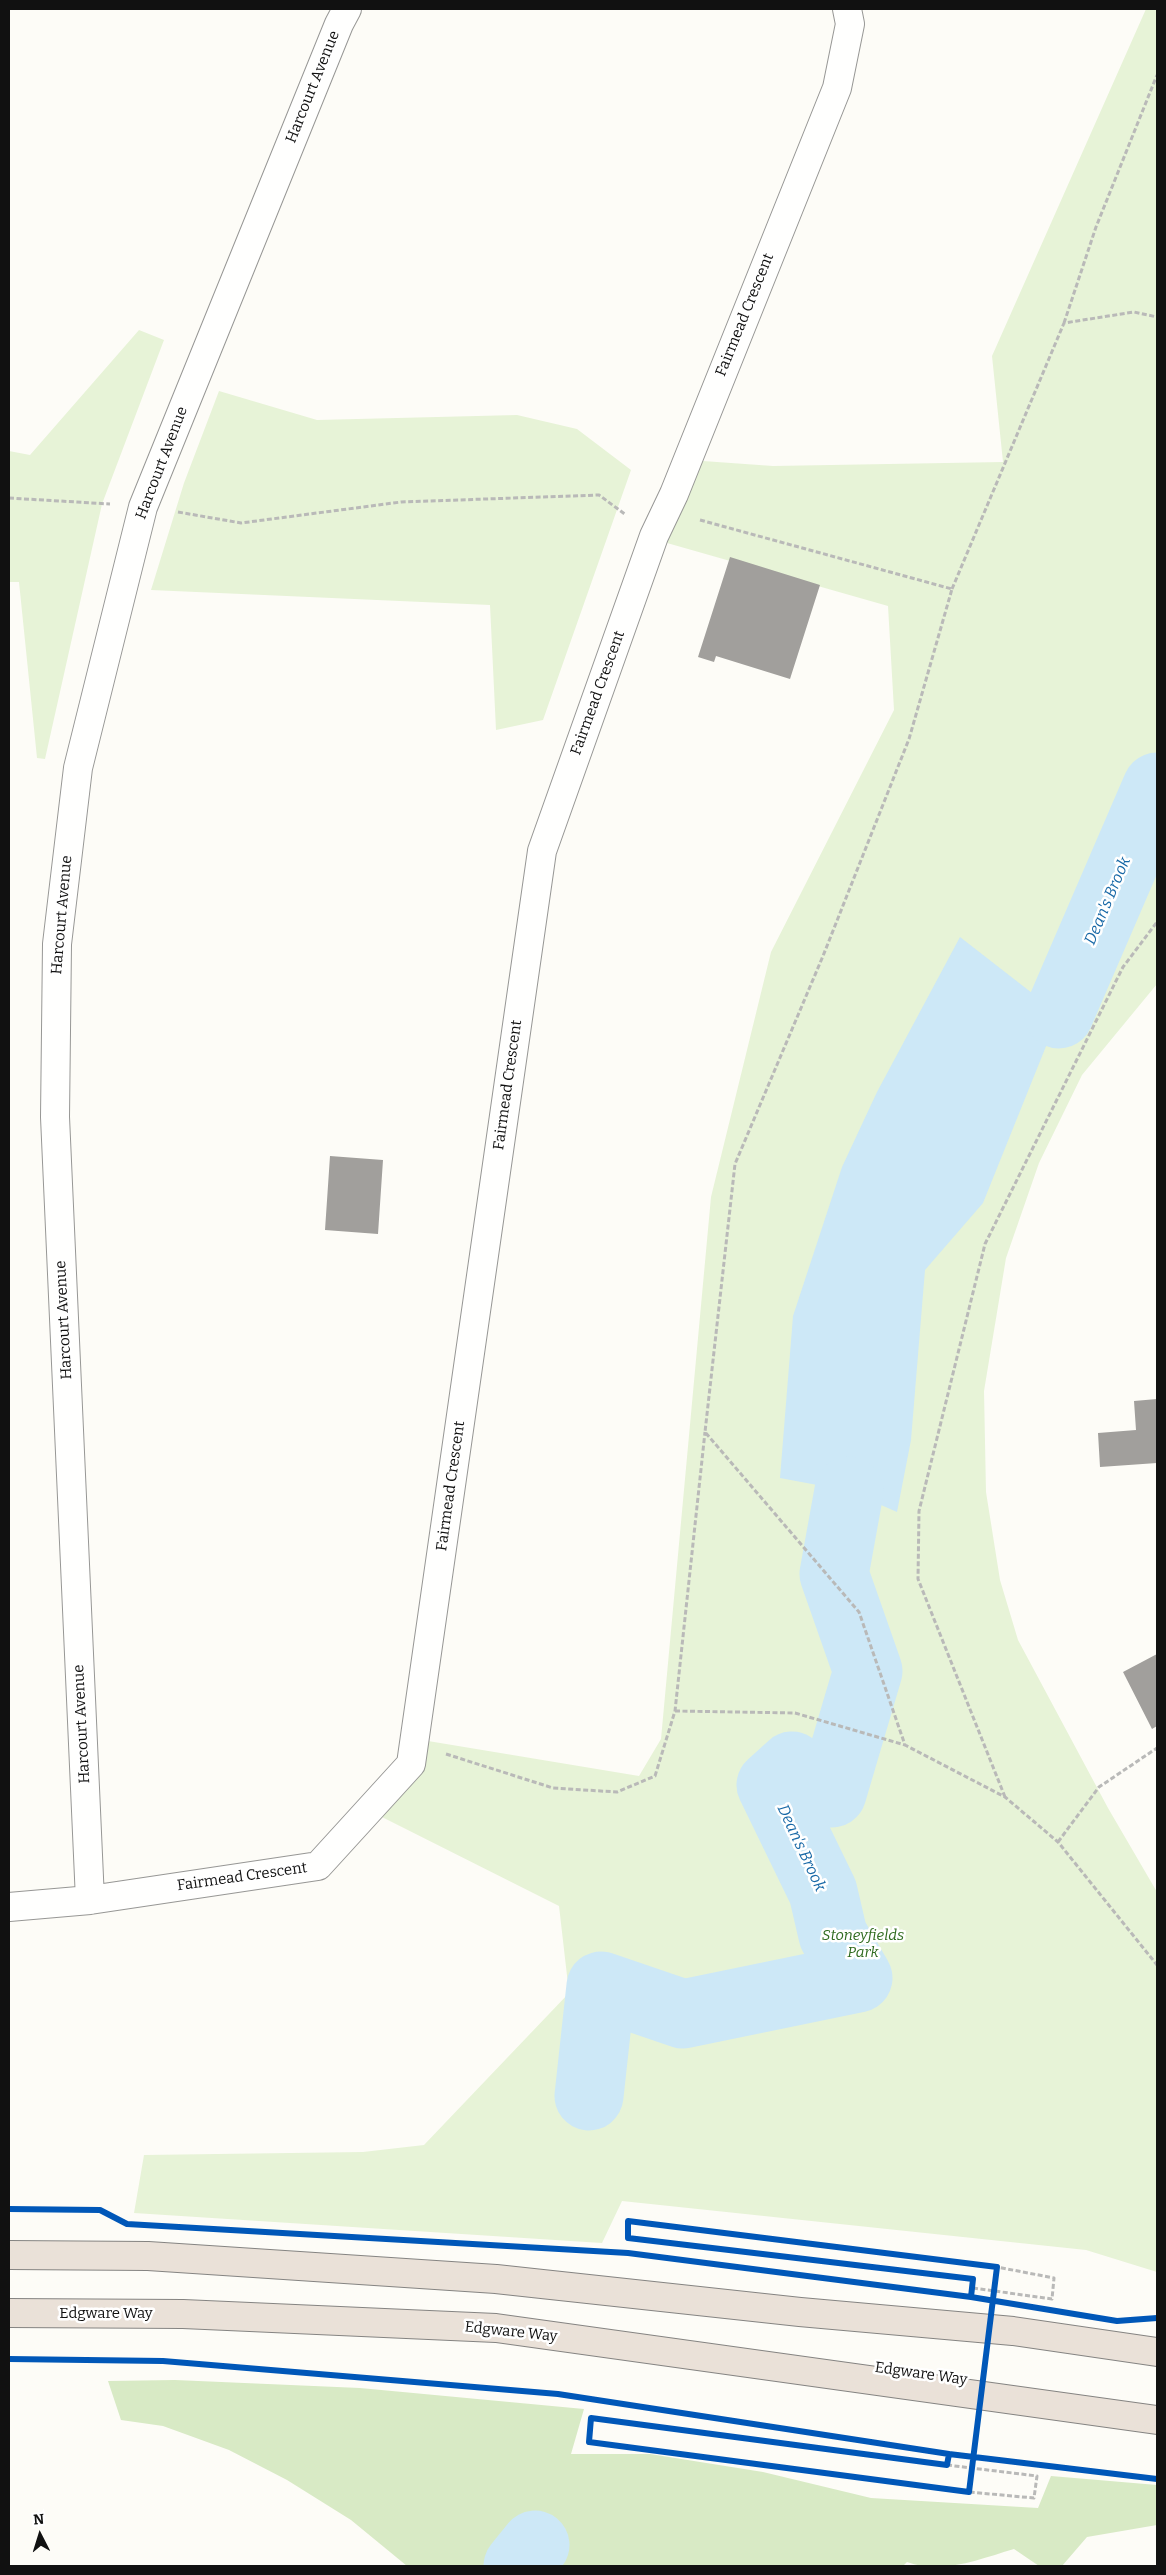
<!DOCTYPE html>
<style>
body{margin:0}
#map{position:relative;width:1166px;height:2575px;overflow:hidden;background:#fdfcf7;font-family:Bitter,serif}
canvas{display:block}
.frame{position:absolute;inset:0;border:10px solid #111;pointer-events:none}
.north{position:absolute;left:15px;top:2510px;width:50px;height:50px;-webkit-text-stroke:4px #fff;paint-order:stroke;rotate:355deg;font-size:14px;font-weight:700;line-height:20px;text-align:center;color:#111}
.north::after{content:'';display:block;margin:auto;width:18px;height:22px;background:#111;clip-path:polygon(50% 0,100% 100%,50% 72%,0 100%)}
</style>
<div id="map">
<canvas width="1166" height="2575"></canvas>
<div class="frame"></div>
<div class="north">N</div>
</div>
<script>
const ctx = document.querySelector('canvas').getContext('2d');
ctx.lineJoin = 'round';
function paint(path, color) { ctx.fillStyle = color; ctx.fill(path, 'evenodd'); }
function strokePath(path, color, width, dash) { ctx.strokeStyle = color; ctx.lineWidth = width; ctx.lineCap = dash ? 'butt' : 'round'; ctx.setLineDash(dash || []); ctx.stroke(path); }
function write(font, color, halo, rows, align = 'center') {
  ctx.font = font + ' Bitter,serif'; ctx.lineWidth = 5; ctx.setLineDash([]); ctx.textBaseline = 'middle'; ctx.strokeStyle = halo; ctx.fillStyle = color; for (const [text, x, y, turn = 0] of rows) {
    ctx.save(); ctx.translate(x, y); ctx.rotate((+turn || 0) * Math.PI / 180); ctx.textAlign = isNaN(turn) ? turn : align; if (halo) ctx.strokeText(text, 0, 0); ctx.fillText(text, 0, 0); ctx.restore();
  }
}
const green = new Path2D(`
 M 1146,9 L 1157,9 L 1157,984 L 1082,1075 L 1039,1163 L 1006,1258 L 984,1391 L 986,1492 L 1000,1580 L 1018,1640 L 1108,1808 L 1157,1892 L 1157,2272 L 1086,2250 L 622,2201 L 602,2243 L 134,2213 L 144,2155 L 363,2152 L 424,2145 L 569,1993 L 559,1906 L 368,1810 L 416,1739 L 639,1776 L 661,1739 L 711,1197 L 771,952 L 894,710 L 888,606 L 653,539 L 689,460 L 773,466 L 1003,462 L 992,356 Z
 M 139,330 L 164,340 L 102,504 L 45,759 L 37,758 L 19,582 L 9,582 L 9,451 L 30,455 Z
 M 219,391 L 317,420 L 517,415 L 577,429 L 631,470 L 543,720 L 496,730 L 490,605 L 151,590 L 184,483 Z`);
const forest = new Path2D(`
 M 175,2380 L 360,2388 L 584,2409 L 571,2454 L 650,2454 L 763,2472 L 871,2498 L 1038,2508 L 1051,2476 L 1157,2485 L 1157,2525 L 1087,2537 L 1062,2566 L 1039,2566 L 1014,2549 C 980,2559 942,2575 907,2562 L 903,2566 L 407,2566 L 351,2520 L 287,2480 L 229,2450 L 163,2426 L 121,2420 L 108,2381 Z`);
const water = new Path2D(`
 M 960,937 L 1059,1014 L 983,1203 L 925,1270 L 911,1440 L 897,1512 L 849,1491 L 780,1478 L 793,1316 L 842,1167 L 877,1092 Z`);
const river = new Path2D(`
 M 1059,1014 L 1157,787
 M 589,2096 L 601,1986 L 683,2014 L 858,1978 L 833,1935 L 823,1892 L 771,1785 L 792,1766 L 832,1793 L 868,1671 L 834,1574 L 849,1491
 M 518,2566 L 535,2545`);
const building = new Path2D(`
 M 730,557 L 820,585 L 790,679 L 716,656 L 714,662 L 698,657 Z
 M 330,1156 L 383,1160 L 378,1234 L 325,1230 Z
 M 1157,1399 L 1157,1463 L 1100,1467 L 1098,1433 L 1136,1430 L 1134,1401 Z
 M 1157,1654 L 1157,1726 L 1152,1729 L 1123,1672 Z`);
const path = new Path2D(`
 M 1064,323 L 1096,227 L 1157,75
 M 9,498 L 110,504
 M 178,512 L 241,523 L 401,502 L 599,495 L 626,515
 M 700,520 L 952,589 L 909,739 L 823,956 L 735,1164 L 705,1432 L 859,1612 L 905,1745 L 1005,1797 L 1058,1842 L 1157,1965
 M 952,589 L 1064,323 L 1134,312 L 1157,317
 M 675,1711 L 795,1713 L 905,1745
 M 446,1754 L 553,1788 L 617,1792 L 655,1776 L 675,1711 L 705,1432
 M 1005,1797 L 918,1579 L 919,1511 L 985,1244 L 1123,967 L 1157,922
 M 1058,1842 L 1099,1787 L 1157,1748
 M 973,2288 L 1052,2299 L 1054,2278 L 997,2267
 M 947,2465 L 1037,2476 L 1034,2498 L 969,2492`);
const street = new Path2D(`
 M 90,1900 L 55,1117 L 57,944 L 78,768 L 143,507 L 339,24 L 347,9
 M 9,1907 L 90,1900 L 318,1866 L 411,1764 L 542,851 L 654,536 L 674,494 L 837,88 L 850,24 L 847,9`);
const highway = new Path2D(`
 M 9,2255 L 148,2256 L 496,2279 L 800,2312 L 1013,2331 L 1157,2352
 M 9,2313 L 183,2314 L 496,2328 L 1157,2420`);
const cycleway = new Path2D(`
 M 9,2209 L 100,2210 L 127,2224 L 628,2253 L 971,2297 L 1117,2321 L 1157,2318
 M 9,2359 L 163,2361 L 558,2394 L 949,2454 L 1157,2479
 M 949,2454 L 947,2465 L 591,2418 L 589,2442 L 969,2492 L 997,2267 L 628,2221 L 628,2238 L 973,2279 L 971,2297`);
const streetNames = [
 ["Harcourt Avenue",313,87,-68],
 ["Fairmead Crescent",745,315,-68],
 ["Harcourt Avenue",162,463,-69],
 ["Fairmead Crescent",598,693,-70],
 ["Harcourt Avenue",62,915,-85],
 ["Fairmead Crescent",508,1085,-82],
 ["Harcourt Avenue",64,1320,-93],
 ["Fairmead Crescent",451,1486,-82],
 ["Harcourt Avenue",82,1724,-93],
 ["Fairmead Crescent",242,1877,-8],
 ["Edgware Way",106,2314],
 ["Edgware Way",511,2332,6],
 ["Edgware Way",921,2374,8]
];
const parkNames = [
 ["Stoneyfields",863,1936],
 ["Park",863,1953]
];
const waterNames = [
 ["Dean's Brook",1108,901,-67],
 ["Dean's Brook",801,1848,65]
];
paint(green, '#e7f3d7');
paint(forest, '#d8eac5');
paint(water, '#cde8f7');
strokePath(river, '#cde8f7', 69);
paint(building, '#a19f9c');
strokePath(street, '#979795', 30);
strokePath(highway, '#858482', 30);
strokePath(path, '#b9b9b8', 3, [5, 2.5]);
strokePath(street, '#fffffe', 28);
strokePath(highway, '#eae1d8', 28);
strokePath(cycleway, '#0057b8', 6);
write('15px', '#111', '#fff', streetNames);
write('italic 15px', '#2f6b1f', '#fff', parkNames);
write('italic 16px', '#1768a6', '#fff', waterNames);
</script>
